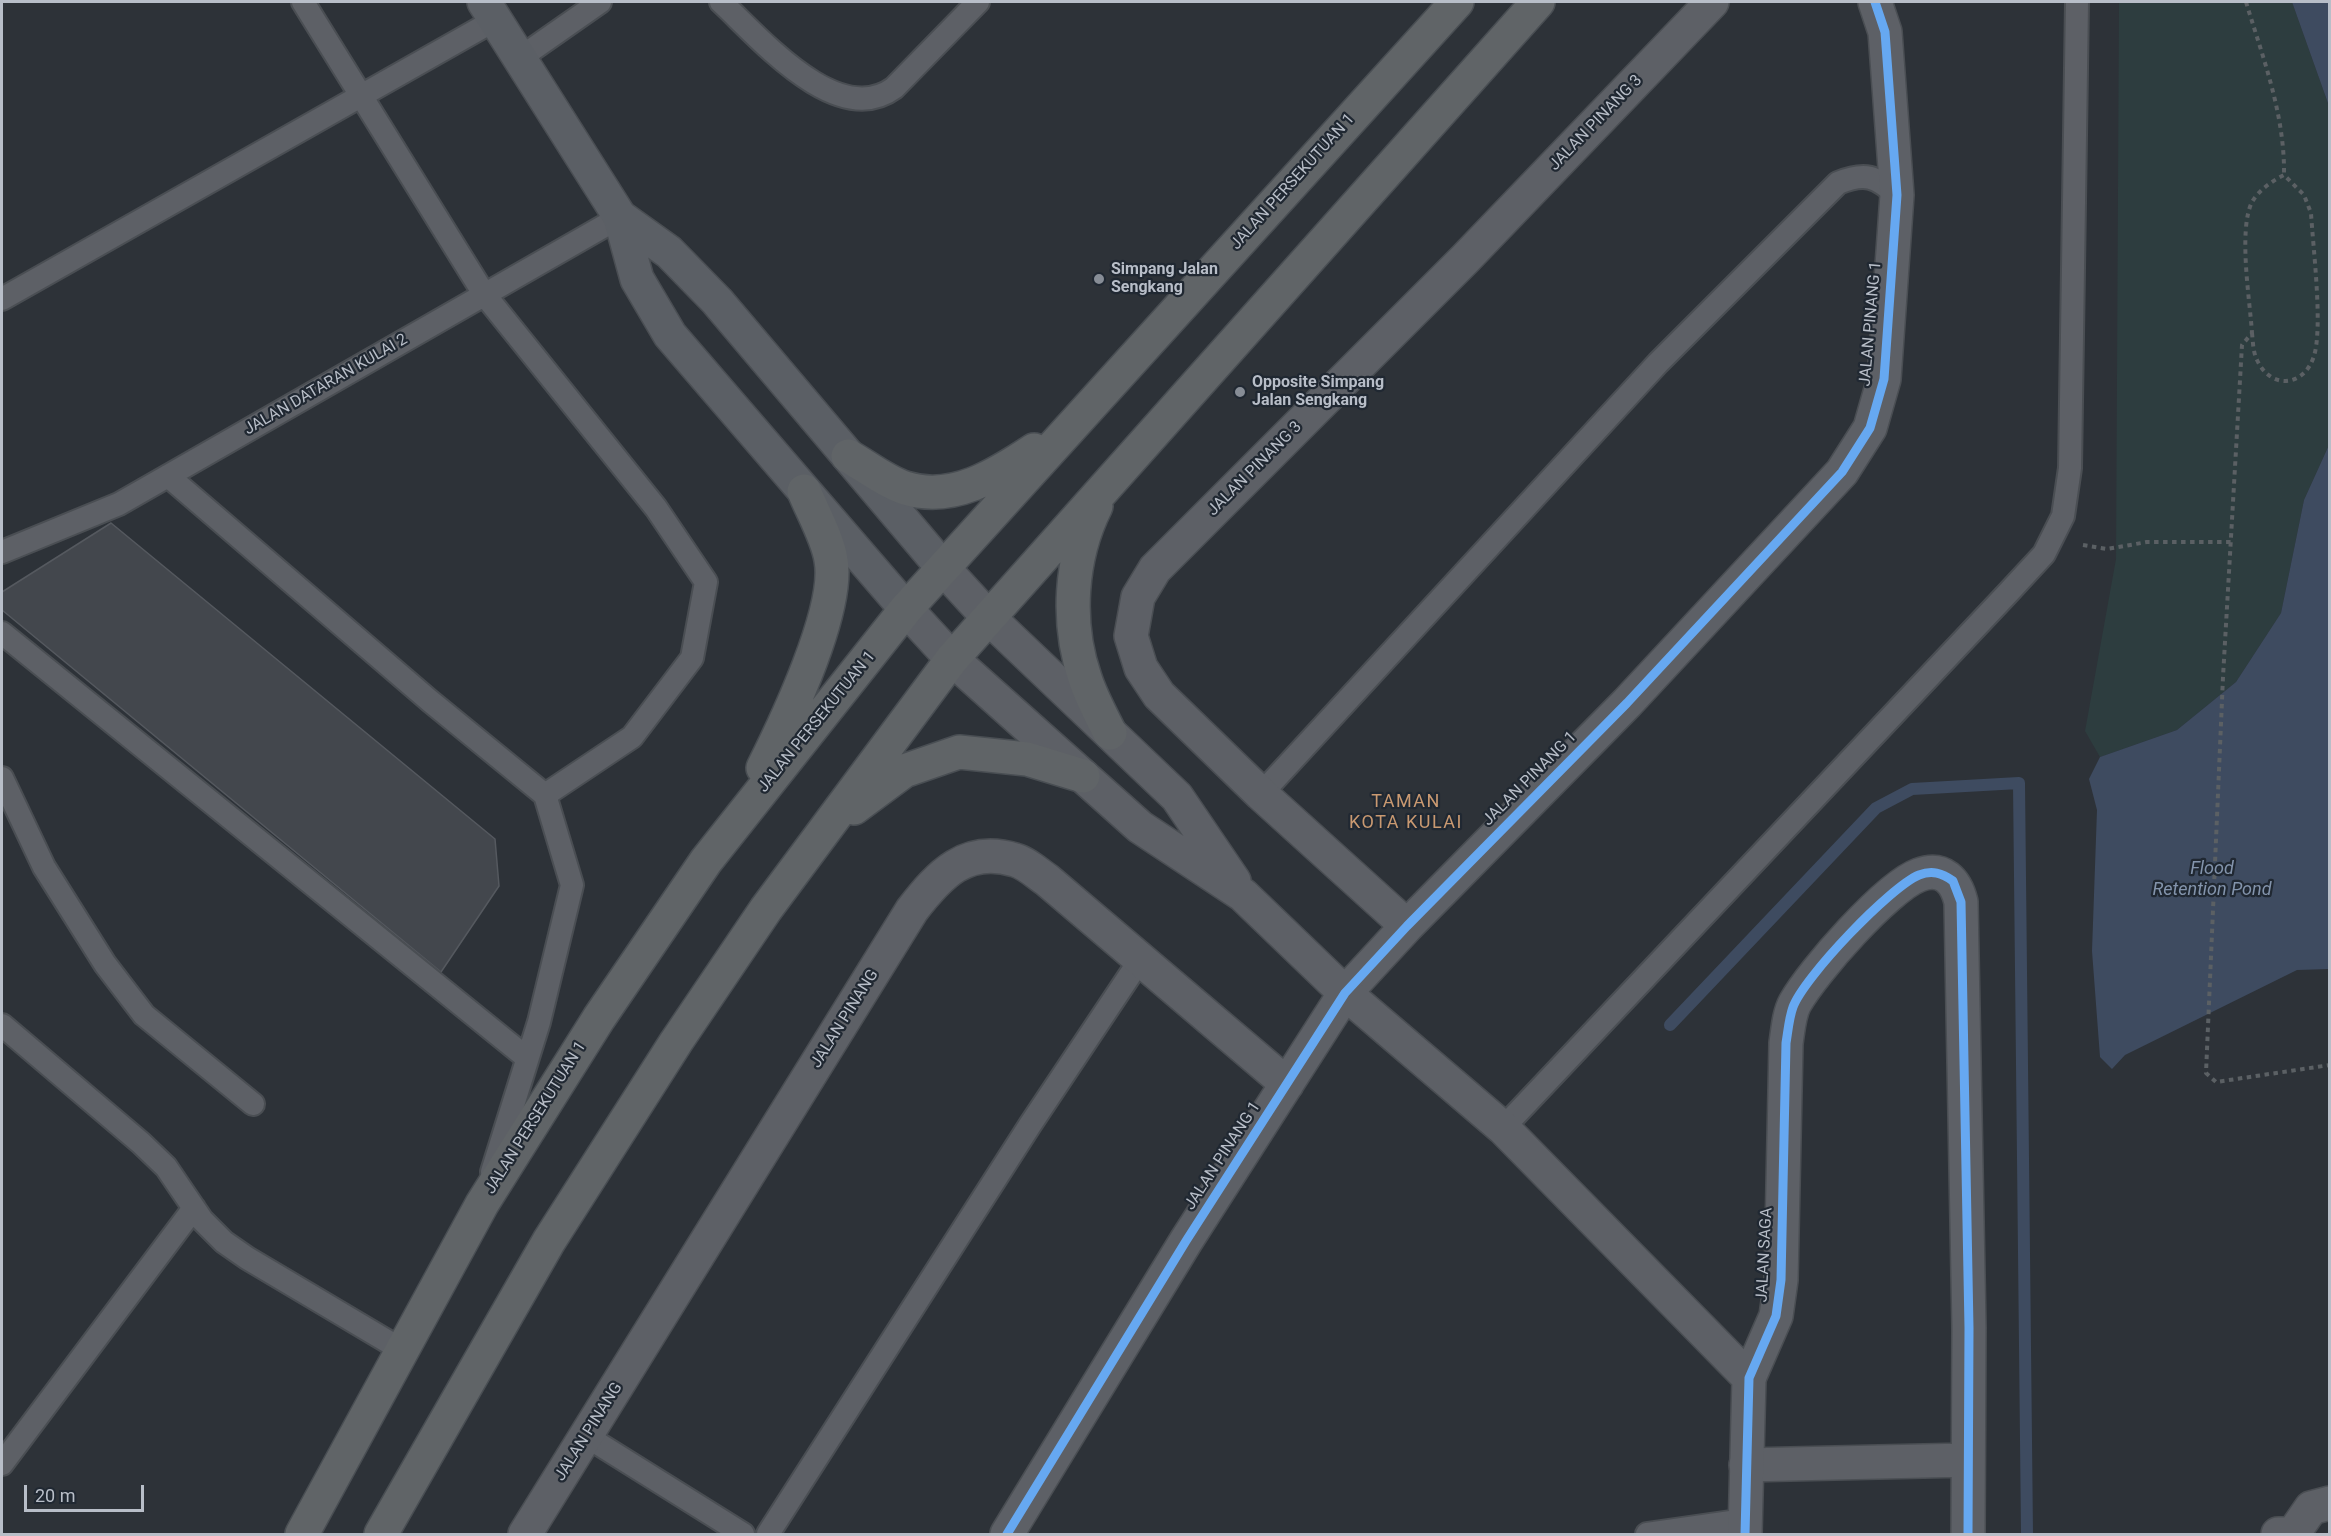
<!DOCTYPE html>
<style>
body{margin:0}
#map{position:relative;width:2331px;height:1536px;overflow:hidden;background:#2d3238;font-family:Roboto,sans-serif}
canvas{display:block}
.frame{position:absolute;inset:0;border:3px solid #b8bec8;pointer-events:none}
.scale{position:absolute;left:24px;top:1485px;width:120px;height:27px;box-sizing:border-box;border:3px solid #b8bec8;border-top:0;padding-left:8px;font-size:18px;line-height:21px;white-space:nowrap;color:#b8bec8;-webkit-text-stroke:4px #202832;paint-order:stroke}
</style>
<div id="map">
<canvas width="2331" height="1536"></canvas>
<div class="frame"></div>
<div class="scale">20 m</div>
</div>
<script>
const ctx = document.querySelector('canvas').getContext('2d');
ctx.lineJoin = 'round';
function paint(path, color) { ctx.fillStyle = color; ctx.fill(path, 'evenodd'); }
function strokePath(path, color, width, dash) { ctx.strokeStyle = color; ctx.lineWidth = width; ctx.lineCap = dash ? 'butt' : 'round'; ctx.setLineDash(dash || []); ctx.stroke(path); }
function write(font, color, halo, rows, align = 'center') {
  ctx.font = font + ' Roboto,sans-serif'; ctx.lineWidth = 4.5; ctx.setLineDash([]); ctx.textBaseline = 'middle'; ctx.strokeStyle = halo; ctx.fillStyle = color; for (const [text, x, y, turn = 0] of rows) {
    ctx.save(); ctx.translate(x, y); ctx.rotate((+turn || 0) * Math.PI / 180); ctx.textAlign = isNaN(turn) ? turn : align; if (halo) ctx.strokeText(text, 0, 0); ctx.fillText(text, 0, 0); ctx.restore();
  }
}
const green = new Path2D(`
 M 2119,2 L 2292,2 L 2329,106 L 2329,445 L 2304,500 L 2281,613 L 2236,682 L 2177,730 L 2100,757 L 2085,731 L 2116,559 Z`);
const water = new Path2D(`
 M 2292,2 L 2329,2 L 2329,106 Z
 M 2329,445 L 2329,969 L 2297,970 L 2125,1055 L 2112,1069 L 2100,1057 L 2092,951 L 2097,810 L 2089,779 L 2100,757 L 2177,730 L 2236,682 L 2281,613 L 2304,500 Z`);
const stream = new Path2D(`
 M 1670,1025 L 1876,808 L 1912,789 L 2019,783 L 2027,1534`);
const building = new Path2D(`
 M 111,523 L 495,839 L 499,886 L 441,972 L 2,610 L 2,592 Z`);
const path = new Path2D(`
 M 2246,2 C 2263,58 2285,115 2284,175
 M 2252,333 C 2253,342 2253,352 2257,360 C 2271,390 2304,387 2314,356 C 2323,327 2313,247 2311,213 L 2304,195 L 2284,175 C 2272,181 2259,190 2252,202 C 2238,230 2250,301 2252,333 L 2242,345 L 2223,677 L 2206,1073 L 2216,1082 L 2330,1065
 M 2083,545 L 2107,549 L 2147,542 L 2231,542`);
const service = new Path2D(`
 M 303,2 L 484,294 L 656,508 L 706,582 L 692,658 L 632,737 L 545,795
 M 721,2 C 758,36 837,130 894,88 L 978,2
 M 520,58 L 600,2
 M 2,299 L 495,20
 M 168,476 L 430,701 L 545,795 L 572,885 L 539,1022 L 492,1172
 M 2,552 L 119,504 L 620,217
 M 2,633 L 527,1058
 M 2,778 L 44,867 L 105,964 L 144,1015 L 253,1104
 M 1261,794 L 1658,363 L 1838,183 C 1865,172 1876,176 1897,195
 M 2,1025 L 141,1143 L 166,1167 L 202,1220 L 224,1242 L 247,1258 L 402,1350
 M 1503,1128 L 2007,594 L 2044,554 L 2063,516 L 2070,468 L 2077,2
 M 586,1436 L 743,1534
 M 2,1464 L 194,1208
 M 768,1534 L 1030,1125 L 1140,960
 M 1647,1534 L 1745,1520`);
const minor = new Path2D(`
 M 1407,926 L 1261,794 L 1159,695 L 1141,668 L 1131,636 L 1138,597 L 1155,569 L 1465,259 L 1712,2
 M 1749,1378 L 1776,1316 L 1781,1280 L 1786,1043 C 1788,1030 1789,1014 1795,1003 C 1813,971 1887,887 1919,875 C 1943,866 1956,881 1961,902 L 1969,1328 L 1968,1534
 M 1746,1465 L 1968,1460
 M 525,1534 L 912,910 C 939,875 966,845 1015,860 C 1026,863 1037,873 1047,880 L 1287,1084
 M 1007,1534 L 1186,1241 L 1345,993 L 1407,926 L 1627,703 L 1842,472 L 1870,428 L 1884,379 L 1897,195 L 1885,32 L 1875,2
 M 2278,1534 L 2293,1534 L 2311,1508 L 2330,1503`);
const tertiary = new Path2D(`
 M 943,568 L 988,617 L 1177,797 L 1234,881
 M 906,609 L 952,659 L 1140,827 L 1243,895 L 1345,993 L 1503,1128 L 1749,1378 L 1745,1534`);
const secondary = new Path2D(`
 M 484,2 L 620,217 L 637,279 L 670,335 L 906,609
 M 620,217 L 669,252 L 717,301 L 943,568`);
const trunk = new Path2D(`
 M 848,456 C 866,466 886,482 905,488 C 953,503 996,475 1034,450
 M 1096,506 C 1070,558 1066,623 1085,678 C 1091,697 1101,715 1110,733
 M 763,768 C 786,722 840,609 831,560 C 828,539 812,511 804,491
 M 854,808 L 904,771 L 959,752 L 1027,759 L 1083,776
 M 302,1534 L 482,1204 L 599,1018 L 706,861 L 906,609 L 1457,2
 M 381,1534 L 549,1241 L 676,1042 L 766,909 L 952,659 L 1538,2`);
const cycleway = new Path2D(`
 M 1007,1534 L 1186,1241 L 1345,993 L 1407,926 L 1627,703 L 1842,472 L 1870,428 L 1884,379 L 1897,195 L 1885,32 L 1875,2
 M 1745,1534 L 1749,1378 L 1776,1316 L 1781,1280 L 1786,1043 C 1788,1031 1789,1018 1793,1007 C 1804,977 1890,887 1919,875 C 1932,870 1942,873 1953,881 L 1961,902 L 1969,1328 L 1968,1534`);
const markers = [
 [1099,279,6,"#878d96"],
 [1240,392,6,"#878d96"]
];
const streetNames = [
 ["JALAN PINANG 3",1596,123,-46],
 ["JALAN PERSEKUTUAN 1",1293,182,-48],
 ["JALAN PINANG 1",1871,324,-85],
 ["JALAN DATARAN KULAI 2",326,385,-30],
 ["JALAN PINANG 3",1255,469,-45],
 ["JALAN PERSEKUTUAN 1",817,722,-51],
 ["JALAN PINANG 1",1530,779,-45],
 ["JALAN PINANG",845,1019,-58],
 ["JALAN PERSEKUTUAN 1",536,1118,-58],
 ["JALAN PINANG 1",1223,1156,-57],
 ["JALAN SAGA",1765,1255,-87],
 ["JALAN PINANG",589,1432,-58]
];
const poiNames = [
 ["Simpang Jalan",1111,270],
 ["Sengkang",1111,288],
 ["Opposite Simpang",1252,383],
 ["Jalan Sengkang",1252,401]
];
const neighbourhoodNames = [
 ["TAMAN",1406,802],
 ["KOTA KULAI",1406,823]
];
const waterNames = [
 ["Flood",2212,869],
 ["Retention Pond",2212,890]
];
paint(green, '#2d3d3f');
paint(water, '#3e4b60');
strokePath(stream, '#3e4b60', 12);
paint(building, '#43474d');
strokePath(building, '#55595f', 1.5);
strokePath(service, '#4a4e53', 26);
strokePath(minor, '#4a4e53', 36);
strokePath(tertiary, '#4a4e53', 36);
strokePath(secondary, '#4a4e53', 36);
strokePath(trunk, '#494e53', 36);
strokePath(path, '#5b6064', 4, [4.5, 4.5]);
strokePath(service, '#5d6066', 22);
strokePath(minor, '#5d6066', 33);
strokePath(tertiary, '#5d6066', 33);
strokePath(secondary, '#5b5f65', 33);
strokePath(trunk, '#606467', 33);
strokePath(cycleway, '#66a8f1', 9);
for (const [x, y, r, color] of markers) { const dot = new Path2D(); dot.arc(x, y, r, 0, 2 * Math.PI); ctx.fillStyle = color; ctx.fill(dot); strokePath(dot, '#202832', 2); }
write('16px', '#b8bec8', '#202832', streetNames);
write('bold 16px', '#b8bec8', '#202832', poiNames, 'left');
ctx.letterSpacing = '1.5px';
write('18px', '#c99971', '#202832', neighbourhoodNames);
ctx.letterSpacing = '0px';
write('italic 18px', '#8394ac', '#202832', waterNames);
</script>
